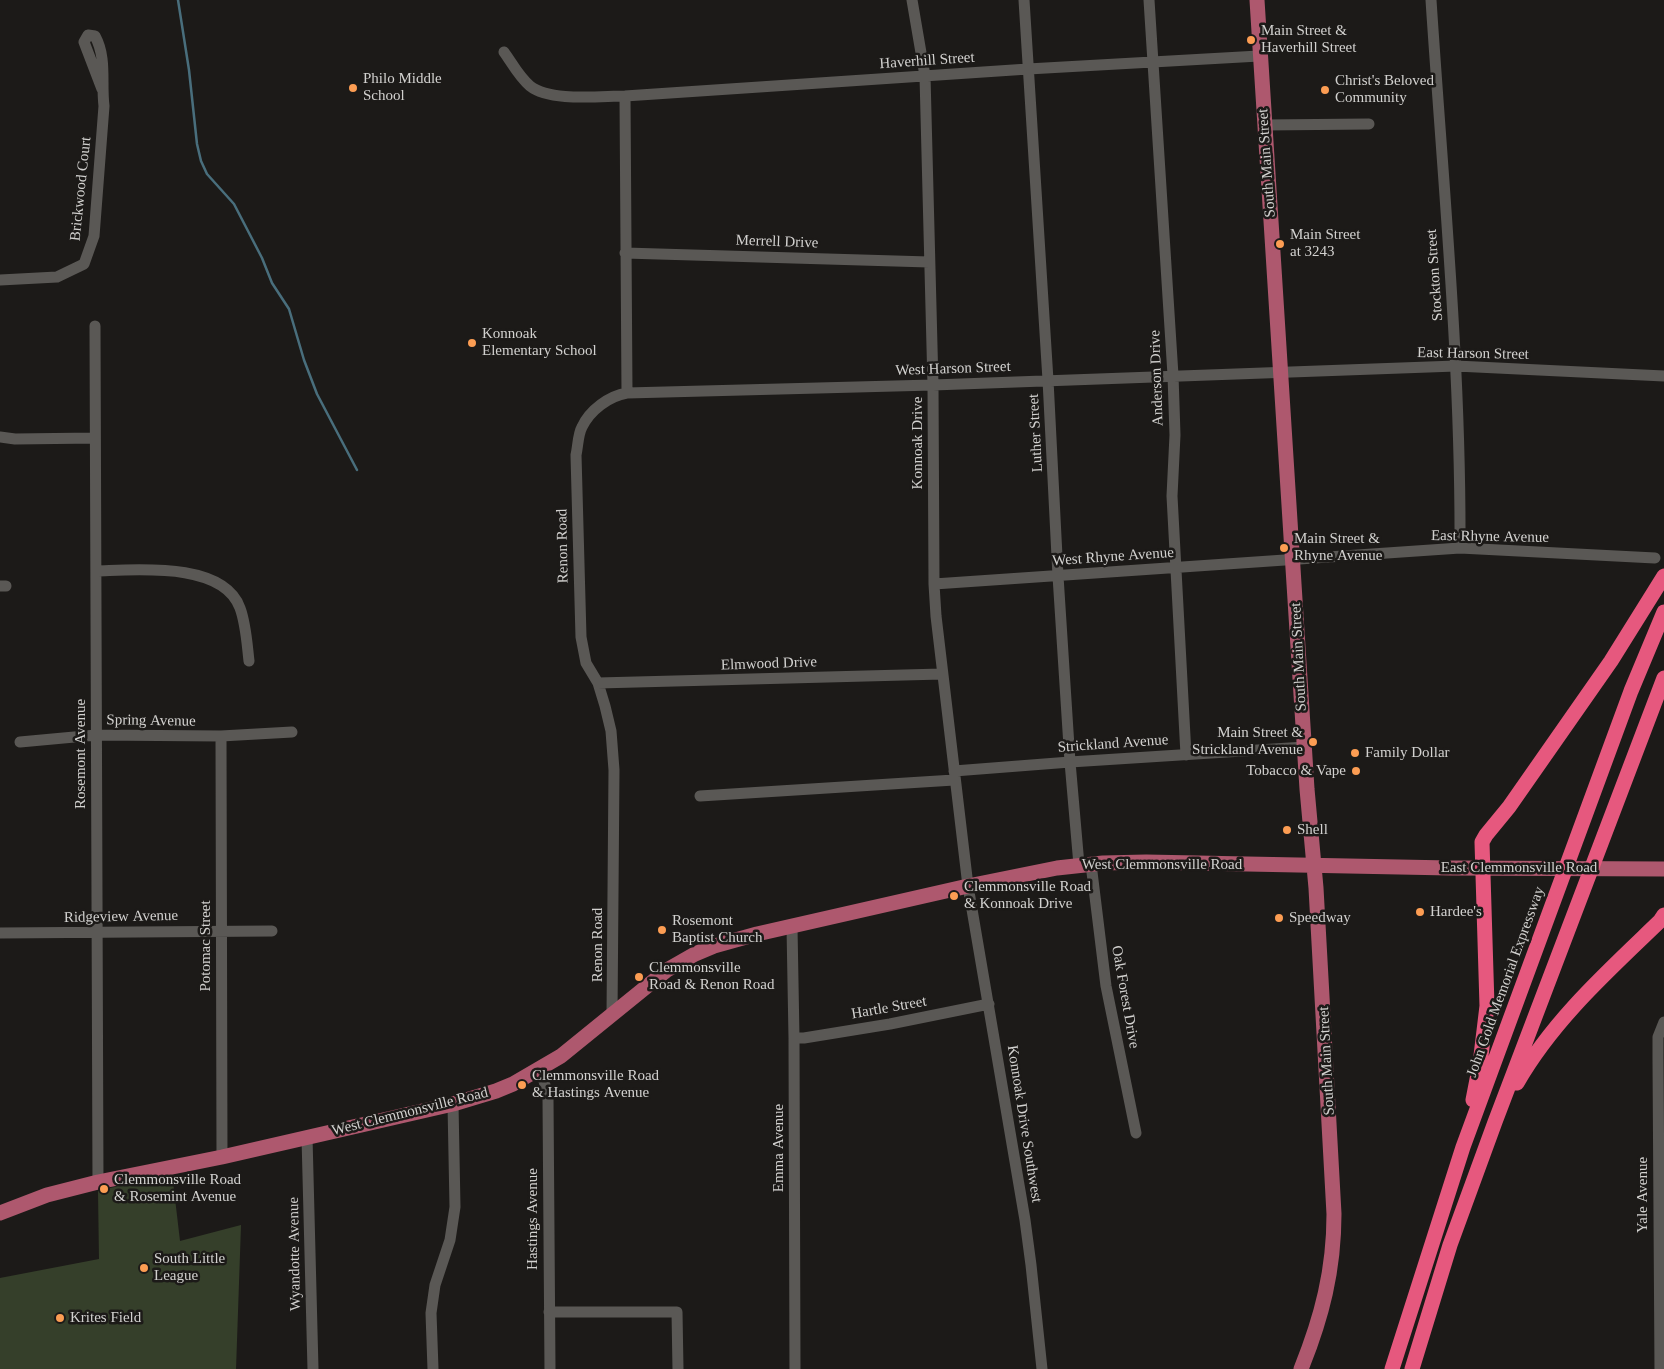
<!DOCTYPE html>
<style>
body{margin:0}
canvas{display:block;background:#1c1a18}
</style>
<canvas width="1664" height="1369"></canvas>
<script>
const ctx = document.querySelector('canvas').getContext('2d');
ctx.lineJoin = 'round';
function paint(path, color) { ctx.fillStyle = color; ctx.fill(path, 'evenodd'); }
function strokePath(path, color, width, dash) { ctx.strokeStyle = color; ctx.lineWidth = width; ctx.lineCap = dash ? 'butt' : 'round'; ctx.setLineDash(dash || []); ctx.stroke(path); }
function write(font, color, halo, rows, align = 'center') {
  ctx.font = font + ' "Times New Roman",serif'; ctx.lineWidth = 5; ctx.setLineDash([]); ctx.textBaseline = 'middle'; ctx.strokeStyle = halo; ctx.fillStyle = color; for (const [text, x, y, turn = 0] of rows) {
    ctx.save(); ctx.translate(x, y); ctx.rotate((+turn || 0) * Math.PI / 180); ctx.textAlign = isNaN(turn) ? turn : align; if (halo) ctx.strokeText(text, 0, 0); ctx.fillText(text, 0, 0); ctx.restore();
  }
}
const green = new Path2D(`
 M 172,1173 L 180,1241 L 241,1225 L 236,1369 L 0,1369 L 0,1278 L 99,1259 L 98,1191 Z`);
const stream = new Path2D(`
 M 178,0 L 189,70 L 197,144 L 201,161 L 207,174 L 234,204 L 262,258 L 272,283 L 289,309 L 304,360 L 317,394 L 357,470`);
const minor = new Path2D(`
 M 912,0 L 925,76 L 933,385 L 934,584 L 936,616 L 968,886 L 1025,1220 L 1031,1265 L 1042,1369
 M 1024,0 L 1048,380 L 1058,576 L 1070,762 L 1079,865
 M 1149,0 L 1173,375 L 1175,435 L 1172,496 L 1186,755
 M 1431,0 C 1443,183 1461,365 1460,548
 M 504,52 C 512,63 519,77 530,86 C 550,102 600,96 625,96 L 1028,69 L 1259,56
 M 625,96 L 627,393
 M 1264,125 L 1369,124
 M 625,253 L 929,262
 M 0,280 L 57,277 L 84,264 L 94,236 L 104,106 C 101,82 107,58 95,36 L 88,35 L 84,42 L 102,89
 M 95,326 L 98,1182
 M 0,437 L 15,439 L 95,438
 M 96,571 C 135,570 223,561 240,608 C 246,624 247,644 249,661
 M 934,584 L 1460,548 L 1655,558
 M 0,586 L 6,586
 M 598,683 L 942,674
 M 221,736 L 222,1157
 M 20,742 L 96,735 L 221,736 L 292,732
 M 954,771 L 1070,762 L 1305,747
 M 700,796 L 954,780
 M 1091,864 L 1106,986 L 1136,1133
 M 792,927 L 794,1038 L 795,1369
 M 0,933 L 272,931
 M 612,1015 L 614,770 L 611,731 L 605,706 L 598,683 L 586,663 L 581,637 L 576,455 C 578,446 578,434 582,427 C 590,410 609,396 627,393 L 933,385 L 1456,366 L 1664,376
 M 794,1038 L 804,1038 L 890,1024 L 989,1004
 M 538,1071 L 544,1081 L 548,1098 L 550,1369
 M 307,1137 L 313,1369
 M 549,1312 L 677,1312 L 678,1369
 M 433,1369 L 431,1313 L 435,1285 L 450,1240 L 455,1207 L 453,1104
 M 1660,1369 L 1658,1059 L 1658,1037 L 1664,1022`);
const major = new Path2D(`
 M 1257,0 L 1307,789 L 1316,888 L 1334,1214 C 1334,1270 1322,1317 1301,1369
 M 0,1213 L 47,1195 L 98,1182 L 222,1157 L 453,1104 L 496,1091 L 513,1084 L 561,1056 L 667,970 L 695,954 L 714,946 L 757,934 L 968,886 L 1057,868 L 1103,863 L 1146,862 L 1450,868 L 1664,869`);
const highway = new Path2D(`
 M 1517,1083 C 1553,1020 1608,971 1660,921 L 1664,915
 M 1473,1100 L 1480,1064 L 1487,1006 L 1482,842 L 1486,835 L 1509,807 L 1611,661 L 1664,576
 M 1392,1369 L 1463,1147 L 1631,691 L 1664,612
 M 1412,1369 L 1450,1245 L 1495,1122 L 1664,678`);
const markers = [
 [1251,40,5,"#fc9d53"],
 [353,88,5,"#fc9d53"],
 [1325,90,5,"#fc9d53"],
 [1280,244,5,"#fc9d53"],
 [472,343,5,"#fc9d53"],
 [1284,548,5,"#fc9d53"],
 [1313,742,5,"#fc9d53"],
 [1355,753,5,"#fc9d53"],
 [1356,771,5,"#fc9d53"],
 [1287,830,5,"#fc9d53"],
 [954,896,5,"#fc9d53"],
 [1420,912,5,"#fc9d53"],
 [1279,918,5,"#fc9d53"],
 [662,930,5,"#fc9d53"],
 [639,977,5,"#fc9d53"],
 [522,1085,5,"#fc9d53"],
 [104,1189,5,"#fc9d53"],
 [144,1268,5,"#fc9d53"],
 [60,1318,5,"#fc9d53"]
];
const poiNames = [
 ["Main Street &",1261,31],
 ["Haverhill Street",1261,48],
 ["Philo Middle",363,79],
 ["School",363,96],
 ["Christ's Beloved",1335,81],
 ["Community",1335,98],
 ["Main Street",1290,235],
 ["at 3243",1290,252],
 ["Konnoak",482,334],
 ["Elementary School",482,351],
 ["Main Street &",1294,539],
 ["Rhyne Avenue",1294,556],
 ["Main Street &",1303,733,"right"],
 ["Strickland Avenue",1303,750,"right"],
 ["Family Dollar",1365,753],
 ["Tobacco & Vape",1346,771,"right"],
 ["Shell",1297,830],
 ["Clemmonsville Road",964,887],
 ["& Konnoak Drive",964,904],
 ["Hardee's",1430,912],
 ["Speedway",1289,918],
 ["Rosemont",672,921],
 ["Baptist Church",672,938],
 ["Clemmonsville",649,968],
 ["Road & Renon Road",649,985],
 ["Clemmonsville Road",532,1076],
 ["& Hastings Avenue",532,1093],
 ["Clemmonsville Road",114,1180],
 ["& Rosemint Avenue",114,1197],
 ["South Little",154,1259],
 ["League",154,1276],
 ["Krites Field",70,1318]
];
const streetNames = [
 ["Haverhill Street",927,61,-4],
 ["South Main Street",1267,163,-94],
 ["Brickwood Court",81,189,-84],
 ["Merrell Drive",777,242,2],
 ["Stockton Street",1435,275,-94],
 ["East Harson Street",1473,354,1],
 ["West Harson Street",953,369,-2],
 ["Anderson Drive",1157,378,-92],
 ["Luther Street",1036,433,-93],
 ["Konnoak Drive",918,443,-90],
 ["East Rhyne Avenue",1490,537,1],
 ["Renon Road",563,546,-91],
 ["West Rhyne Avenue",1113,557,-4],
 ["South Main Street",1299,657,-93],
 ["Elmwood Drive",769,664,-2],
 ["Spring Avenue",151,721,1],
 ["Strickland Avenue",1113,744,-4],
 ["Rosemont Avenue",81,754,-90],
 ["West Clemmonsville Road",1162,865],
 ["East Clemmonsville Road",1519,868],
 ["Ridgeview Avenue",121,917,-1],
 ["Renon Road",598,945,-90],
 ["Potomac Street",206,946,-90],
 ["John Gold Memorial Expressway",1506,982,-70],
 ["Oak Forest Drive",1125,997,80],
 ["Hartle Street",889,1008,-10],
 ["South Main Street",1327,1061,-93],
 ["West Clemmonsville Road",410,1112,-14],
 ["Konnoak Drive Southwest",1024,1124,81],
 ["Emma Avenue",779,1148,-90],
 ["Yale Avenue",1643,1195,-90],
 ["Hastings Avenue",533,1219,-90],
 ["Wyandotte Avenue",295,1254,-91]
];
paint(green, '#353f2a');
strokePath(stream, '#496e7c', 2.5);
strokePath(minor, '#5a5855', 11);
strokePath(major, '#ae586e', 15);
strokePath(highway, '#e6587e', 15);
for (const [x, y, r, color] of markers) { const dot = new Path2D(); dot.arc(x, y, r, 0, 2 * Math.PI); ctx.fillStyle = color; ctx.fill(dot); strokePath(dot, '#1c1a18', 2); }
write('15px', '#d2d1cf', '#1c1a18', poiNames, 'left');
write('15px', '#d2d1cf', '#1c1a18', streetNames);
</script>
